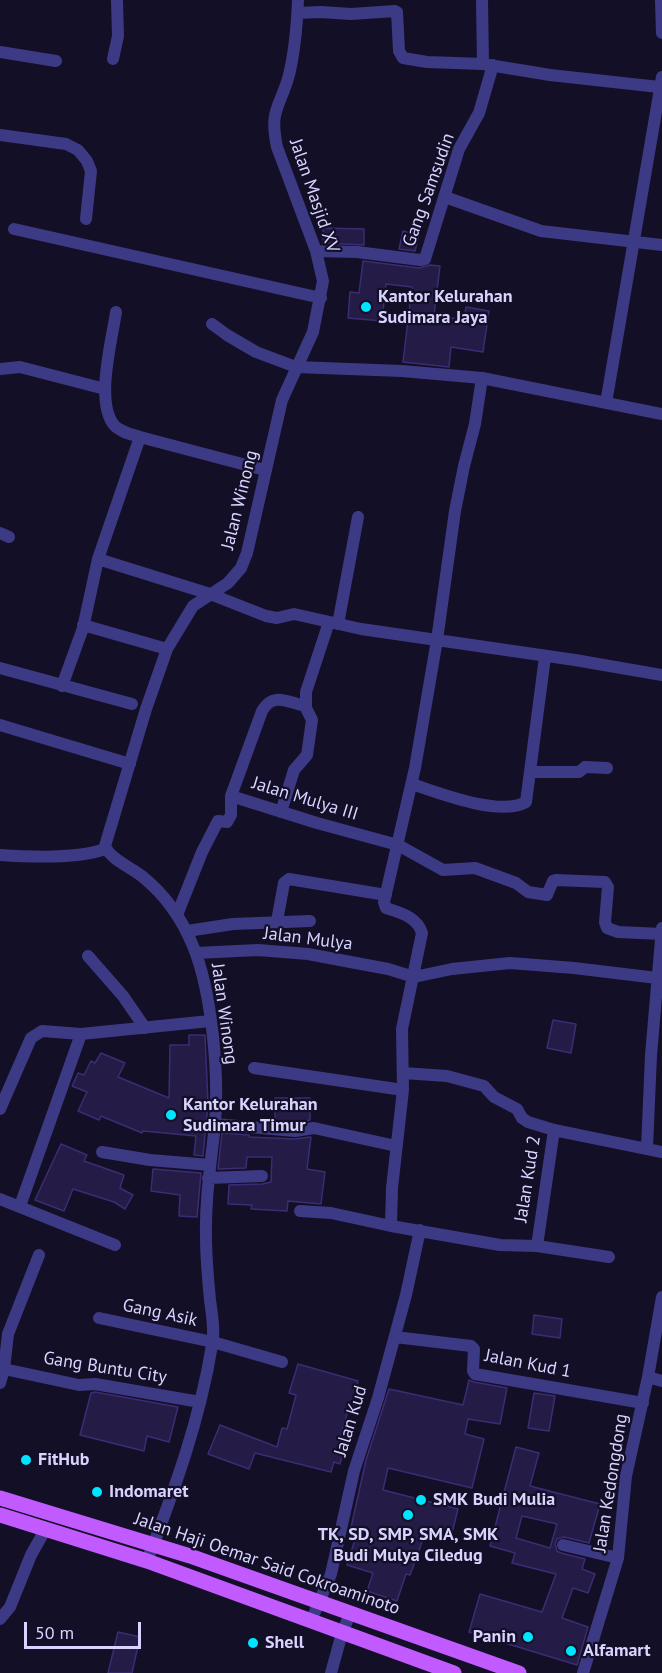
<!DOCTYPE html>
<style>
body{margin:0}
#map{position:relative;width:662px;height:1673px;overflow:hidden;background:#130f26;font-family:"PT Sans",sans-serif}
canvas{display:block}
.scale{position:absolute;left:24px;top:1622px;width:117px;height:27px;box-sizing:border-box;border:3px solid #d9d4ff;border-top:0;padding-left:8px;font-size:18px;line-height:21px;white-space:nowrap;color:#d9d4ff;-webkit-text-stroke:4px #130f26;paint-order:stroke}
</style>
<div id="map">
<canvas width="662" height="1673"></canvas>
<div class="scale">50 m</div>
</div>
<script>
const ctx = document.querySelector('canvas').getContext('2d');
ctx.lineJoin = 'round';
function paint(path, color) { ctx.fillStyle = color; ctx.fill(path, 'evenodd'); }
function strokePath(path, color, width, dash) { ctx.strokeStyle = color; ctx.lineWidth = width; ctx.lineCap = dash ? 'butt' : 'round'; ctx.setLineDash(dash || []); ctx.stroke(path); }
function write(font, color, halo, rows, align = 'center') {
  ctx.font = font + ' "PT Sans",sans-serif'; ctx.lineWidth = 4.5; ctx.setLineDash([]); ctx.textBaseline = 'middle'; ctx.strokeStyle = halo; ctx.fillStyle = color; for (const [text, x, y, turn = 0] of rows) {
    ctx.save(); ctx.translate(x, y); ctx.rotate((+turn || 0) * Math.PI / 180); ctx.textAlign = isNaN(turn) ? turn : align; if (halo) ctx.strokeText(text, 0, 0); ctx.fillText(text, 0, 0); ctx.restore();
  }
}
const building = new Path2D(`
 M 323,228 L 364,229 L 364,245 L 323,243 Z
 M 403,231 L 419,235 L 415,251 L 399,249 Z
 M 363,261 L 419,268 L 430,265 L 440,266 L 434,315 L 464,320 L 466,307 L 489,311 L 483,352 L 451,347 L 449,367 L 403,362 L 412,287 L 386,284 L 382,321 L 348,318 L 350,292 L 359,293 Z
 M 553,1020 L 576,1024 L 571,1053 L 547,1048 Z
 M 189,1035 L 205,1035 L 208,1104 L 203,1156 L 194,1155 L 196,1136 L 143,1131 L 142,1133 L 101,1116 L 99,1120 L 78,1111 L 87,1092 L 72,1086 L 78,1073 L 84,1075 L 91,1061 L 95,1063 L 101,1053 L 125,1063 L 118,1077 L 169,1098 L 170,1045 L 189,1045 Z
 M 275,1098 L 310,1098 L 310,1120 L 295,1123 L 275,1121 Z
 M 222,1133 L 249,1135 L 249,1137 L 294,1139 L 311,1137 L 307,1169 L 325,1172 L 321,1204 L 288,1201 L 287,1211 L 251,1209 L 252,1205 L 228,1204 L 229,1185 L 262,1184 L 271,1182 L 272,1157 L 247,1157 L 246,1168 L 218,1169 Z
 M 61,1144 L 87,1155 L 84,1161 L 124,1175 L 120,1188 L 133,1195 L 125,1209 L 114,1202 L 73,1189 L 64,1211 L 35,1200 Z
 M 153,1169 L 201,1173 L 197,1217 L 179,1216 L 180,1195 L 151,1191 Z
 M 534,1315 L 562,1319 L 560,1338 L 532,1334 Z
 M 298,1364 L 358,1381 L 356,1391 L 359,1392 L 355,1409 L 349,1407 L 338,1445 L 345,1447 L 340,1464 L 334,1462 L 331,1472 L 255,1453 L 249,1469 L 208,1454 L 220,1425 L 277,1447 L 282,1428 L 287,1429 L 296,1395 L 289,1393 Z
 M 469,1380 L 474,1382 L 507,1388 L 500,1424 L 468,1419 L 465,1434 L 484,1439 L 472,1488 L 388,1468 L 383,1490 L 458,1509 L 451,1537 L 426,1531 L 410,1575 L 406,1574 L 397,1601 L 367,1591 L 373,1573 L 347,1565 L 357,1533 L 350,1532 L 366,1460 L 389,1389 L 463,1405 Z
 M 95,1392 L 178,1407 L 169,1442 L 147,1436 L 144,1451 L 80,1435 L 91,1393 Z
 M 534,1393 L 555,1396 L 549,1431 L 528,1428 Z
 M 516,1447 L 539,1453 L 530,1486 L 600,1504 L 589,1543 L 564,1537 L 557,1539 L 555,1544 L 557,1551 L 561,1553 L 585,1559 L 582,1569 L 595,1574 L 588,1593 L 573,1588 L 562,1618 L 588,1627 L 577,1665 L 469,1632 L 480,1594 L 542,1612 L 556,1574 L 512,1563 L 515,1553 L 490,1546 ZM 522,1516 L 557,1524 L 550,1548 L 516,1538 Z
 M 118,1632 L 140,1637 L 132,1673 L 108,1673 Z`);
const minor = new Path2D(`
 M 482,0 L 483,64 L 550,75 L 659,87
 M 661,0 L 662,33
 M 298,13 L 321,12 L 351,14 L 395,11 L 397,12 L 399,51 L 403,58 L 427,62 L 483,64
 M 0,52 L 56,61
 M 113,59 L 118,36 L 117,0
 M 0,135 L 66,144 L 78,150 L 87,161 L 91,171 L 86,219
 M 445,197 L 541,231 L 662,245
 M 14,229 L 321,298
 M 316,251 L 357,252 L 420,260 L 425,259 L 459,149 L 479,113 L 493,65
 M 116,312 C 112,340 95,402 114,425 C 120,432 131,434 140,437 L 265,470
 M 212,324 L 227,335 L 256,352 L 296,367 L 402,371 L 482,378 L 662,414
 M 0,369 L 20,367 L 105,389
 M 482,378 L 475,424 L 464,466 L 455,511 L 437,640 L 415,768 L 384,902 L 386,908 C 401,913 417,917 422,933 L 402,1029 L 403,1090 L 392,1188 L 391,1226 L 500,1245 L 537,1246 L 609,1257
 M 606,403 L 662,77
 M 0,533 L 9,537
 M 98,559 L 210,594 L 266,616 L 277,618 L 294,614 L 361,629 L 575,660 L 662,675
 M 338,624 L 358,517
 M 83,625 L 167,649
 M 0,668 L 132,704
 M 62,686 L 83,628 L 98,559 L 140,437
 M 0,725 L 130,764
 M 530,772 L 579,772 L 585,767 L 607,768
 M 412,784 C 439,793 500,817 526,802 L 545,657
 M 231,796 L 317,823 L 398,845 L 443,870 L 475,868 L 516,883 L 528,892 L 547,895 L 553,881 L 556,880 L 605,882 L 608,887 L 605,922 L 607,928 L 618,932 L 662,934
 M 281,812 L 294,770 L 307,755 L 312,720 L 306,708 L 306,692 L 329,622
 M 0,855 C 29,857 78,859 105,849
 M 177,915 L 202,852 L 218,821 L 227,822 L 231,815 L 231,796 L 262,711 C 273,692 287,702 305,706
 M 277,921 L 284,883 L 289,879 L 386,895
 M 187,931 L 233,924 L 310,921
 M 196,953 L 258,950 L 308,954 L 388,969 L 414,977 L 452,969 L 510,963 L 574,968 L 657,978
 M 88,956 L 123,996 L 145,1028
 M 254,1068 L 403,1090
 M 403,1073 L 447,1076 L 484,1086 L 494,1097 L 517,1109 L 522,1118 L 528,1122 L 554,1130 L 662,1152
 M 0,1109 L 31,1038 L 42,1031 L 81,1034 L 210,1021
 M 215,1124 L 295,1131 L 314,1128 L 396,1146
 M 647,1148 L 651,1055 L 662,928
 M 102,1152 L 150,1160 L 210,1165
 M 208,1178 L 262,1176
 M 0,1199 L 115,1245
 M 20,1206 L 81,1034
 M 300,1211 L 331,1213 L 391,1226
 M 537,1246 L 554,1130
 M 99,1318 L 213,1342 L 282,1362
 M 395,1337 L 471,1346 L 474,1349 L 473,1371 L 475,1374 L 643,1403
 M 4,1369 L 79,1385 L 95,1384 L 200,1402
 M 648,1377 L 662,1381
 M 0,1383 L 4,1369 L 8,1334 L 39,1255
 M 563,1545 L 618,1558
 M 147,1561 C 174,1491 200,1420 212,1345 C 215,1331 212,1315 210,1300 C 208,1279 206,1258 206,1237 C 205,1199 211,1162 215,1124 C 219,1074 212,992 193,946 C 182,919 165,895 143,877 C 131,867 111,860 105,846 L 146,709 L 167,649 L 193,606 L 228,583 L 241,568 L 247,553 L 282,400 L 313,332 L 323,281 L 316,251 L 277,147 C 269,109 280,108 289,75 C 295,50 297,25 298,0
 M 0,1619 L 10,1607 L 31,1555 L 45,1530
 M 311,1621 L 331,1574 L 354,1471 L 378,1398 L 406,1295 L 420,1230
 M 331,1673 L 342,1633 L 350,1614
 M 583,1673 L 618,1558 L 626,1476 L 648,1377 L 662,1297`);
const primary = new Path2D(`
 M 0,1498 L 190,1556 L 519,1673
 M 0,1515 L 147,1561 L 454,1673`);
const markers = [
 [366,307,6,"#00e5ff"],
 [171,1115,6,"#00e5ff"],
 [26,1460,6,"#00e5ff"],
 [97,1492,6,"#00e5ff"],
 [421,1500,6,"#00e5ff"],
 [408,1515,6,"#00e5ff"],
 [528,1637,6,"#00e5ff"],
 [253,1643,6,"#00e5ff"],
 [571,1651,6,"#00e5ff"]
];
const streetNames = [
 ["Gang Samsudin",429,190,-70],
 ["Jalan Masjid XV",314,196,71],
 ["Jalan Winong",240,500,-76],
 ["Jalan Mulya III",305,799,17],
 ["Jalan Mulya",308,939,7],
 ["Jalan Winong",224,1014,82],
 ["Jalan Kud 2",528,1179,-81],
 ["Gang Asik",160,1313,12],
 ["Jalan Kud 1",528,1364,11],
 ["Gang Buntu City",105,1368,9],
 ["Jalan Kud",351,1421,-73],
 ["Jalan Kedongdong",611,1483,-81],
 ["Jalan Haji Oemar Said Cokroaminoto",267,1564,19]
];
const poiNames = [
 ["Kantor Kelurahan",378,297],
 ["Sudimara Jaya",378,318],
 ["Kantor Kelurahan",183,1105],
 ["Sudimara Timur",183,1126],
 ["FitHub",38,1460],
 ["Indomaret",109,1492],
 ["SMK Budi Mulia",433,1500],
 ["TK, SD, SMP, SMA, SMK",408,1535,"center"],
 ["Budi Mulya Ciledug",408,1556,"center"],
 ["Panin",516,1637,"right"],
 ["Shell",265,1643],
 ["Alfamart",583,1651]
];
paint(building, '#241b47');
strokePath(building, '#3b2d73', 1.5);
strokePath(minor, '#3d3a85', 12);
strokePath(primary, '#c25bff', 15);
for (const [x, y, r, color] of markers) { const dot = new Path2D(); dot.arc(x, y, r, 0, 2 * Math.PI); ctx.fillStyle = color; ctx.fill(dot); strokePath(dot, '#130f26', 2); }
write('18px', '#d9d4ff', '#130f26', streetNames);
write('bold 18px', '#d9d4ff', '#130f26', poiNames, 'left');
</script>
